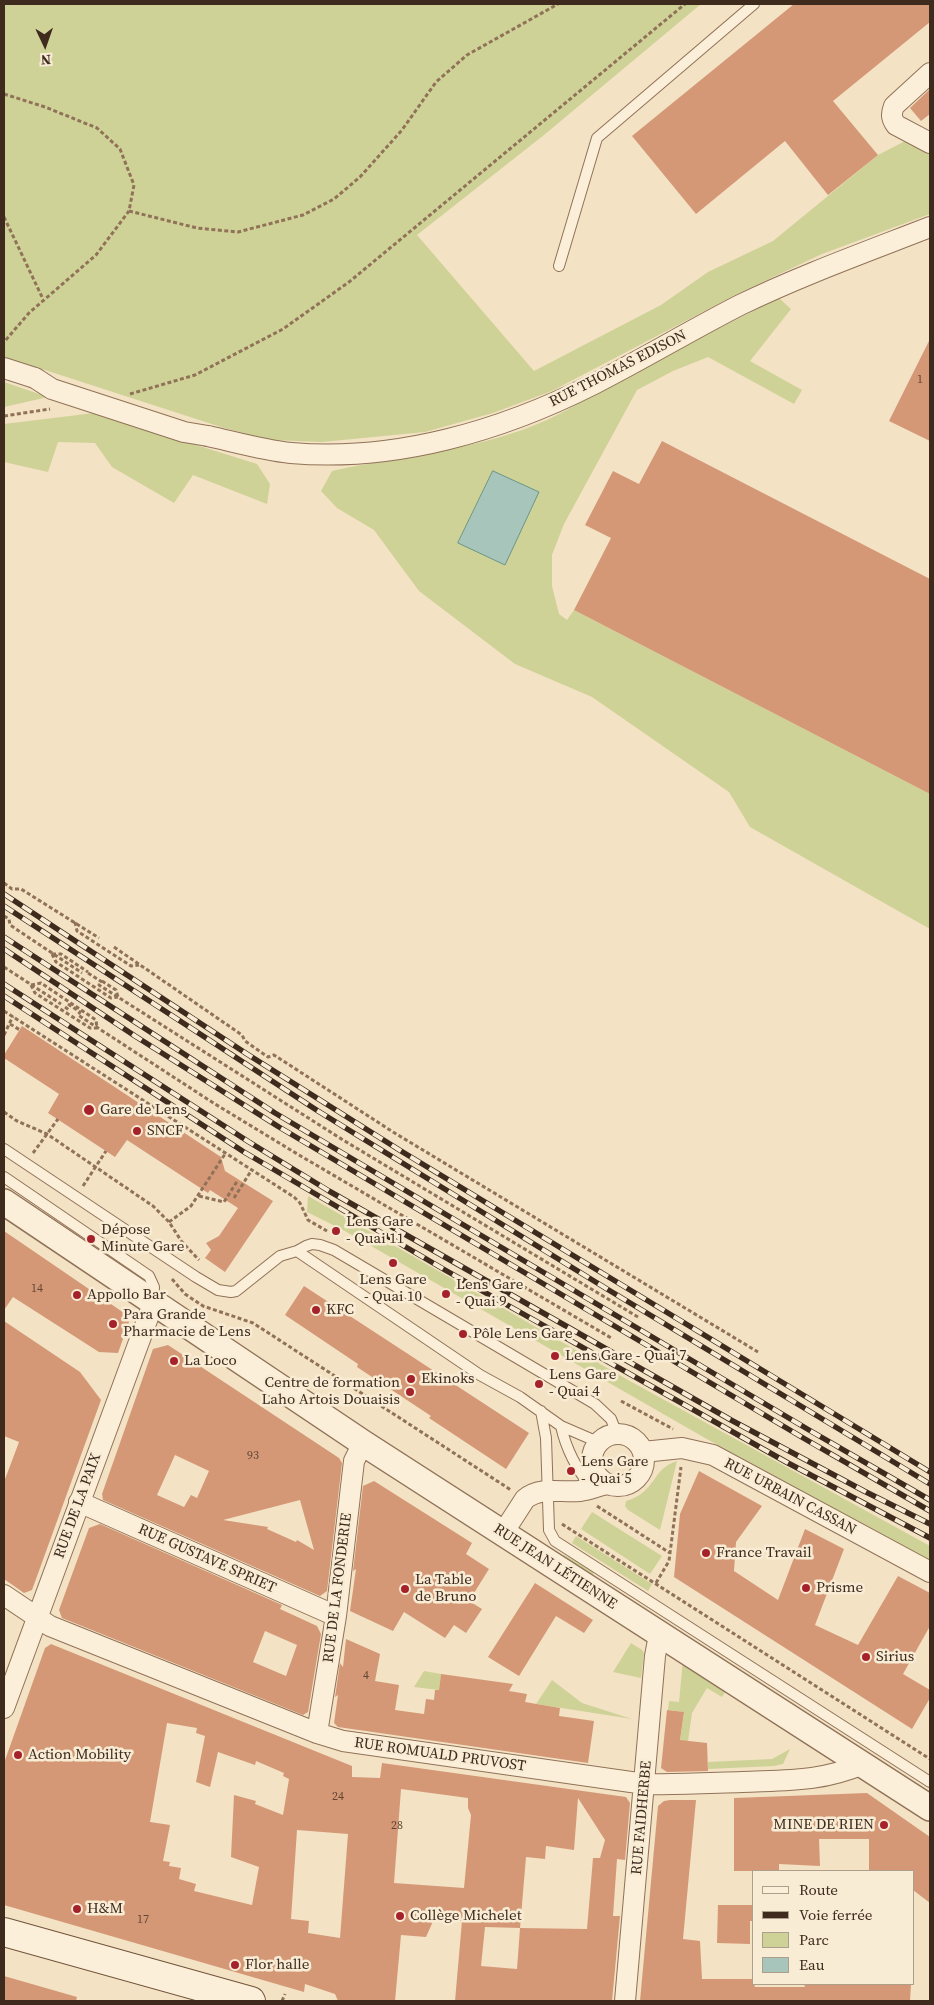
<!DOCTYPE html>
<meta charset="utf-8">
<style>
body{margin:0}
#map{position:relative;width:934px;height:2005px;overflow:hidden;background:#f3e2c4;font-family:"Source Serif 4",serif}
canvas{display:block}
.frame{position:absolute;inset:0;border:5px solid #3e2b1e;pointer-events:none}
.legend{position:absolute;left:752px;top:1870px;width:162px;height:115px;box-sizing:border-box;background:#f9ecd5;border:1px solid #ae9f8c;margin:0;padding:6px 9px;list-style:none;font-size:15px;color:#3e2b1e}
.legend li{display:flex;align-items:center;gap:10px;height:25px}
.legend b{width:25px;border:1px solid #ae9f8c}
.north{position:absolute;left:20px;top:20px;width:50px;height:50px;-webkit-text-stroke:4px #f9ecd5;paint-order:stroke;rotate:177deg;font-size:14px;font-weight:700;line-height:20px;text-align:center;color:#3e2b1e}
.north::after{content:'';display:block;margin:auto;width:18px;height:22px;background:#3e2b1e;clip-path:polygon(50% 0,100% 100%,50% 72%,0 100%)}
</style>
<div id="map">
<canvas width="934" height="2005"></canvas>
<div class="frame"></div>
<ul class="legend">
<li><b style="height:6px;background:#fcefd9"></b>Route</li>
<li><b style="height:6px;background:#3e2b1e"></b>Voie ferrée</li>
<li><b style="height:14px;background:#cfd297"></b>Parc</li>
<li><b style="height:14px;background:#a7c5ba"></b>Eau</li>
</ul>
<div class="north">N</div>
</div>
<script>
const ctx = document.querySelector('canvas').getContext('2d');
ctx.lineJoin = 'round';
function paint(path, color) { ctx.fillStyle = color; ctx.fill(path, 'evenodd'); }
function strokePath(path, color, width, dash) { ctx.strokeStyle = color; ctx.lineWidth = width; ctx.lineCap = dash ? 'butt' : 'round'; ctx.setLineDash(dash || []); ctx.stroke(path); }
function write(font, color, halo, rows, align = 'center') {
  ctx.font = font + ' "Source Serif 4",serif'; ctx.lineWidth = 5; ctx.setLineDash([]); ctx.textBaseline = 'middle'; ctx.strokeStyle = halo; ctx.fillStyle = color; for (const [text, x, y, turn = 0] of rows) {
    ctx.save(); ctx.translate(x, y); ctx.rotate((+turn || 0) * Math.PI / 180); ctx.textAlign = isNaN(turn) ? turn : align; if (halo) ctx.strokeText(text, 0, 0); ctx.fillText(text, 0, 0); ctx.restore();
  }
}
const green = new Path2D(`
 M 4,4 L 701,4 L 544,135 L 417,235 L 534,371 L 661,305 L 708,272 L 773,241 L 878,155 L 905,141 L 930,153 L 930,214 L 822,254 L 735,295 L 552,391 L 493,413 L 425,432 L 322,442 L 270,440 L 224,428 L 45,370 L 4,360 Z
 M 779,298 L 791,309 L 750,361 L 802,390 L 794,404 L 708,357 L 673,371 L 637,390 L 564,524 L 552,555 L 552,586 L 559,614 L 567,620 L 574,610 L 930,794 L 930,929 L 750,827 L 729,792 L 592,697 L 515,664 L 419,591 L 374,530 L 337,508 L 321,491 L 332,471 C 403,455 480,450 547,420 C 573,408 598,391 623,378 C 675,350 727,324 779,298 Z
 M 4,382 L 48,397 L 4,407 Z
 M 94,413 L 257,464 L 270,484 L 267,504 L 193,475 L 174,503 L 112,467 L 95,443 L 58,442 L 48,472 L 4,462 L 4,424 Z
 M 308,1196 L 628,1380 L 930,1546 L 930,1561 L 705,1438 L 345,1231 L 307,1212 Z
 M 677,1461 L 660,1530 L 628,1510 L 625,1506 L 626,1501 C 657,1492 651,1469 677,1461 Z
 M 592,1512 L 662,1556 L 650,1574 L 581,1529 Z
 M 576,1536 L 652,1584 L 648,1591 L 572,1543 Z
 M 564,1555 L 595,1571 L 590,1579 L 561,1561 Z
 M 631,1643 L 642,1650 L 644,1653 L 641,1678 L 613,1672 Z
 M 683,1660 L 727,1689 L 722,1697 L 707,1688 L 692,1713 L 688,1741 L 680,1741 L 684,1712 L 668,1710 L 669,1701 L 679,1702 Z
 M 424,1671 L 441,1674 L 439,1690 L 414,1687 Z
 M 552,1680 L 582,1703 L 632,1719 L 536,1704 Z
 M 790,1749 L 783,1764 L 774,1766 L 708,1769 L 708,1762 L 772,1759 Z`);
const water = new Path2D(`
 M 493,471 L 539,492 L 505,565 L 458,543 Z`);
const building = new Path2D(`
 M 794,4 L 930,4 L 930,22 L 833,101 L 878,155 L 828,195 L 785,141 L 696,214 L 632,136 Z
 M 930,89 L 930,114 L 921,121 L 910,108 Z
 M 930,339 L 930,441 L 889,421 Z
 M 662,441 L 930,579 L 930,794 L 574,610 L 611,538 L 585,525 L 613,471 L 639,484 Z
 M 22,1026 L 221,1157 L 225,1171 L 273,1201 L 225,1272 L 205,1258 L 211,1250 L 206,1243 L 219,1236 L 238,1208 L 210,1190 L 208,1193 L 127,1140 L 115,1157 L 48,1113 L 59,1094 L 4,1058 L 4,1055 Z
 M 4,1231 L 127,1315 L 129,1322 L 118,1353 L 99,1352 L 13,1297 L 4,1310 Z
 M 304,1286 L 529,1433 L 506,1469 L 429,1418 L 431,1416 L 357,1367 L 358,1364 L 285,1315 Z
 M 4,1321 L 80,1372 L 101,1400 L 32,1590 L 24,1593 L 4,1579 L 4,1482 L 19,1442 L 4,1436 Z
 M 168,1345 L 339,1458 L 342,1463 L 327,1591 L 320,1596 L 103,1500 L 102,1494 L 153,1349 ZM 175,1455 L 209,1471 L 197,1498 L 191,1495 L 184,1507 L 157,1495 ZM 300,1500 L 314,1550 L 297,1540 L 296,1542 L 267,1529 L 268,1527 L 223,1520 Z
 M 699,1471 L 762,1506 L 736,1542 L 734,1571 L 778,1600 L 805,1529 L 844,1549 L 815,1625 L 858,1645 L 898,1576 L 930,1593 L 930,1626 L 903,1674 L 930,1690 L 930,1698 L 912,1729 L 674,1577 L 680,1514 Z
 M 374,1481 L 472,1543 L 466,1554 L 489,1569 L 469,1601 L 482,1609 L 466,1633 L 454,1625 L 445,1638 L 404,1612 L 393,1631 L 350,1611 L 356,1569 L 353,1571 L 363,1486 Z
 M 100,1524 L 282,1605 L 280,1609 L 317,1626 L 321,1634 L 308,1712 L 303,1715 L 62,1618 L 59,1610 L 89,1528 ZM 265,1631 L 297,1645 L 286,1676 L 253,1662 Z
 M 535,1583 L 593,1620 L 584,1633 L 556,1616 L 519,1676 L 488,1657 Z
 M 346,1639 L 380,1654 L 375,1681 L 399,1685 L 395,1710 L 424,1714 L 426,1699 L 434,1700 L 435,1690 L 439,1690 L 441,1674 L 513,1684 L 509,1691 L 527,1694 L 525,1702 L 560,1708 L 559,1716 L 594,1721 L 588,1763 L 338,1727 L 334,1723 L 338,1695 L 335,1697 L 340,1663 L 343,1667 Z
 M 51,1644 L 352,1766 L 352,1777 L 380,1778 L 382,1763 L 626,1797 L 630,1803 L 625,1860 L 617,1859 L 613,1916 L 620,1916 L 612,2001 L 455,2001 L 462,1921 L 434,1919 L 426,1937 L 401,1935 L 395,2001 L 338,2001 L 335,1994 L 305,1984 L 304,1992 L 4,1905 L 4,1763 L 45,1648 ZM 167,1723 L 197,1728 L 196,1733 L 205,1736 L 196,1782 L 210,1787 L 218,1752 L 255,1765 L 256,1761 L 284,1773 L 283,1776 L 289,1779 L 283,1815 L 255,1804 L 256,1801 L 234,1795 L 231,1857 L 259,1867 L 252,1905 L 194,1891 L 196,1884 L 179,1879 L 181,1868 L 169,1866 L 170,1862 L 163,1861 L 170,1825 L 150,1822 ZM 401,1789 L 468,1798 L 468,1808 L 471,1815 L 464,1888 L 394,1883 ZM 578,1798 L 605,1840 L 600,1858 L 593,1858 L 587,1929 L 520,1928 L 526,1857 L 545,1859 L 546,1846 L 574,1850 ZM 297,1830 L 348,1834 L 340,1938 L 308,1933 L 309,1921 L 291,1919 ZM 485,1927 L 520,1928 L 517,1969 L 481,1966 Z
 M 667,1710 L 684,1712 L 680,1740 L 707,1743 L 708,1771 L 667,1772 L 661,1768 Z
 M 867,1793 L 930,1837 L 930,1903 L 913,1890 L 913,1871 L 869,1871 L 869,1839 L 819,1839 L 820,1866 L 779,1864 L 779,1871 L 734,1871 L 734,1798 Z
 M 670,1800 L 696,1800 L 683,1939 L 700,1941 L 702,1979 L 753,1979 L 755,1987 L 805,1987 L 804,1984 L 911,1984 L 910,2001 L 640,2001 L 658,1806 L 664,1801 Z
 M 718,1905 L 753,1905 L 753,1921 L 750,1921 L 750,1944 L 717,1943 Z
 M 4,1976 L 77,1997 L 76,2001 L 4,2001 Z`);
const path = new Path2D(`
 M 4,94 L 45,107 L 97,128 L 120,149 L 134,185 L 129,211 L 96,255 L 29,313 L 4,342
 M 129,211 L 197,228 L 238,232 L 303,215 L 334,199 L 360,177 L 402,130 L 436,82 L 467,55 L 558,4
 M 4,217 L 43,299
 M 130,394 L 195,375 L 283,329 L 349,282 L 685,4
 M 4,416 L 50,409
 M 4,883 L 12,889 L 21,889 L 99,938
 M 4,916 L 9,919 L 10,925 L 82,973
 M 75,922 L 77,931 L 131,966 L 139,965
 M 114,947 L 242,1035 L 245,1041 L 268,1057 L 274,1055 L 393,1132 L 758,1352
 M 52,954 L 56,962 L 111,998 L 118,997
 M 52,954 L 61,954 L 88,972
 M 4,967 L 61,1004
 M 88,973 L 102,982 L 99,985 L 343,1140 L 638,1317
 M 102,981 L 116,990 L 118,997
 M 31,985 L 41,983 L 96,1020 L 97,1028
 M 31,985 L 35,993 L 90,1028 L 97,1028
 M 68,1004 L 80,1012 L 78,1015 L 215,1104 L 299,1155 L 613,1339
 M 65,1007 L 69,1010
 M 4,1011 L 294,1197 L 300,1203 L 308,1220 L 327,1231
 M 10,1024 L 20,1030
 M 4,1035 L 13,1016
 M 4,1112 L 17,1121 L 47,1134 L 153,1206 L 169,1222 L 182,1242 L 199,1260
 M 33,1153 L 58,1119
 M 83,1186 L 106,1151
 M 199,1196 L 224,1202 L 238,1180
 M 234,1198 L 251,1171
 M 169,1222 L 191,1206 L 225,1154
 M 172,1279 L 185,1294 L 203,1306 L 253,1323 L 511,1490
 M 621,1401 L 673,1429
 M 597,1506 L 670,1553
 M 562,1524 L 930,1759
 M 656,1583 L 669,1561 L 681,1467
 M 282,2001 L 285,1994`);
const service = new Path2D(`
 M 559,266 L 597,138 L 754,4
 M 4,1149 L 196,1277 L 218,1290 L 231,1292 L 236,1291 L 280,1256 L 297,1251 L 306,1246 L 312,1244 L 320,1245 L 334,1250 L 595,1404 L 611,1419 L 617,1434
 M 4,1177 L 149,1276 L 154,1287 L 153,1300
 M 297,1251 L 480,1375 L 520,1397 L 561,1426 L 598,1442
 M 541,1411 L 546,1438 L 549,1530 L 555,1541 L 930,1782
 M 561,1426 C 566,1449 577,1470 592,1488`);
const minor = new Path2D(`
 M 930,73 L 894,106 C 891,114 891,118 896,125 L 930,143
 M 4,368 L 35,378
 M 208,436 C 235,442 263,450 291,453 C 395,462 501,431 594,384 C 643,359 691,330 740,305 C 802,275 866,252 930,227
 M592 1460a26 26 0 1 1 52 0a26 26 0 1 1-52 0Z
 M 643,1452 L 682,1448 L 713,1455 L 930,1572
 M 79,1502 L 336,1616
 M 503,1533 L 525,1499 C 541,1486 562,1493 580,1491 C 589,1490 598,1486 607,1484
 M 4,1595 L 50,1626 L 317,1733 L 343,1741 L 645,1784 C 678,1785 710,1783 742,1782 C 787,1780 820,1782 863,1764
 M 4,1708 L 153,1304
 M 317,1733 L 336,1616 L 354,1461 L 363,1443
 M 625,2001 L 655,1656 L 659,1635`);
const tertiary = new Path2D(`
 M 4,1202 L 363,1443 L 930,1808`);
const secondary = new Path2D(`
 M 4,1932 L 251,2001`);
const rail = new Path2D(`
 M 4,894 L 247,1054 L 401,1151 L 930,1472
 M 4,906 L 318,1111 L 607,1289 L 930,1484
 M 4,937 L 275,1113 L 809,1430 L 930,1500
 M 4,949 L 135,1036 L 279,1127 L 805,1439 L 930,1511
 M 4,984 L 249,1142 L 329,1191 L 731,1420 L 864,1491 L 930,1524
 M 4,996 L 244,1152 L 445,1270 L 788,1463 L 930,1538`);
const minorBridge = new Path2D(`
 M 35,378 L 52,389 L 184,432 L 208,436`);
const markers = [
 [89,1110,6,"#a5222b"],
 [137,1131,5,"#a5222b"],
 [336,1231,5,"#a5222b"],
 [91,1239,5,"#a5222b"],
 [393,1263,5,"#a5222b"],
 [446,1294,5,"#a5222b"],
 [77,1295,5,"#a5222b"],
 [316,1310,5,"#a5222b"],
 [113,1324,5,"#a5222b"],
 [463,1334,5,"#a5222b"],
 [555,1356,5,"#a5222b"],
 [174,1361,5,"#a5222b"],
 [411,1379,5,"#a5222b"],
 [539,1384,5,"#a5222b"],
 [410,1392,5,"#a5222b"],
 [571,1471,5,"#a5222b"],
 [706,1553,5,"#a5222b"],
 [806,1588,5,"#a5222b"],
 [405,1589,5,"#a5222b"],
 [866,1657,5,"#a5222b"],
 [18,1755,5,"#a5222b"],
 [884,1825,5,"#a5222b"],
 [77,1909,5,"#a5222b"],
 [400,1916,5,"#a5222b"],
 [235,1965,5,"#a5222b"]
];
const numberNames = [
 ["1",920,380],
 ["14",37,1289],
 ["93",253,1456],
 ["4",366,1676],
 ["24",338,1797],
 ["28",397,1826],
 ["17",143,1920]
];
const streetNames = [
 ["RUE THOMAS EDISON",618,369,-27],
 ["RUE URBAIN CASSAN",790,1497,28],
 ["RUE DE LA PAIX",78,1506,-70],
 ["RUE GUSTAVE SPRIET",207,1559,24],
 ["RUE JEAN LÉTIENNE",555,1567,33],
 ["RUE DE LA FONDERIE",338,1588,-83],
 ["RUE ROMUALD PRUVOST",440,1755,8],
 ["RUE FAIDHERBE",642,1818,-85]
];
const poiNames = [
 ["Gare de Lens",100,1110],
 ["SNCF",147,1131],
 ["Lens Gare",346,1222],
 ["- Quai 11",346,1239],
 ["Dépose",101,1230],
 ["Minute Gare",101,1247],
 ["Lens Gare",393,1280,"center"],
 ["- Quai 10",393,1297,"center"],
 ["Lens Gare",456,1285],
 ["- Quai 9",456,1302],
 ["Appollo Bar",87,1295],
 ["KFC",326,1310],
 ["Para Grande",123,1315],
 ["Pharmacie de Lens",123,1332],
 ["Pôle Lens Gare",473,1334],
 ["Lens Gare - Quai 7",565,1356],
 ["La Loco",184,1361],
 ["Lens Gare",549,1375],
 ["- Quai 4",549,1392],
 ["Ekinoks",421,1379],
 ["Centre de formation",400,1383,"right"],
 ["Laho Artois Douaisis",400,1400,"right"],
 ["Lens Gare",581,1462],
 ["- Quai 5",581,1479],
 ["France Travail",716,1553],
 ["La Table",415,1580],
 ["de Bruno",415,1597],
 ["Prisme",816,1588],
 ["Sirius",876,1657],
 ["Action Mobility",28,1755],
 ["MINE DE RIEN",874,1825,"right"],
 ["H&M",87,1909],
 ["Collège Michelet",410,1916],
 ["Flor halle",245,1965]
];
paint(green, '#cfd297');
paint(water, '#a7c5ba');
strokePath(water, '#6c9588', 1);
paint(building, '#d49877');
strokePath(service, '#907258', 12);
strokePath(minor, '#907258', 22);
strokePath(tertiary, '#907258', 28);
strokePath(secondary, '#72533b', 30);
strokePath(path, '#907258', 3, [4, 2.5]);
strokePath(service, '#fcefd9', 10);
strokePath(minor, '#fcefd9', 20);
strokePath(tertiary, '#fcefd9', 25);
strokePath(secondary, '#fcefd9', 28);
strokePath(rail, '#3e2b1e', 5.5);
strokePath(rail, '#f9ecd5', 4, [11]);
strokePath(minorBridge, '#907258', 22, []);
strokePath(minorBridge, '#fcefd9', 20);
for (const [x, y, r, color] of markers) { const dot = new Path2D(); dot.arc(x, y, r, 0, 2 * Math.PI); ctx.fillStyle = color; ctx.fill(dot); strokePath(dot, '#f9ecd5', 2); }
write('12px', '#644634', null, numberNames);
write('15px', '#3e2b1e', '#f9ecd5', streetNames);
write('15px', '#3e2b1e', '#f9ecd5', poiNames, 'left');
</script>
